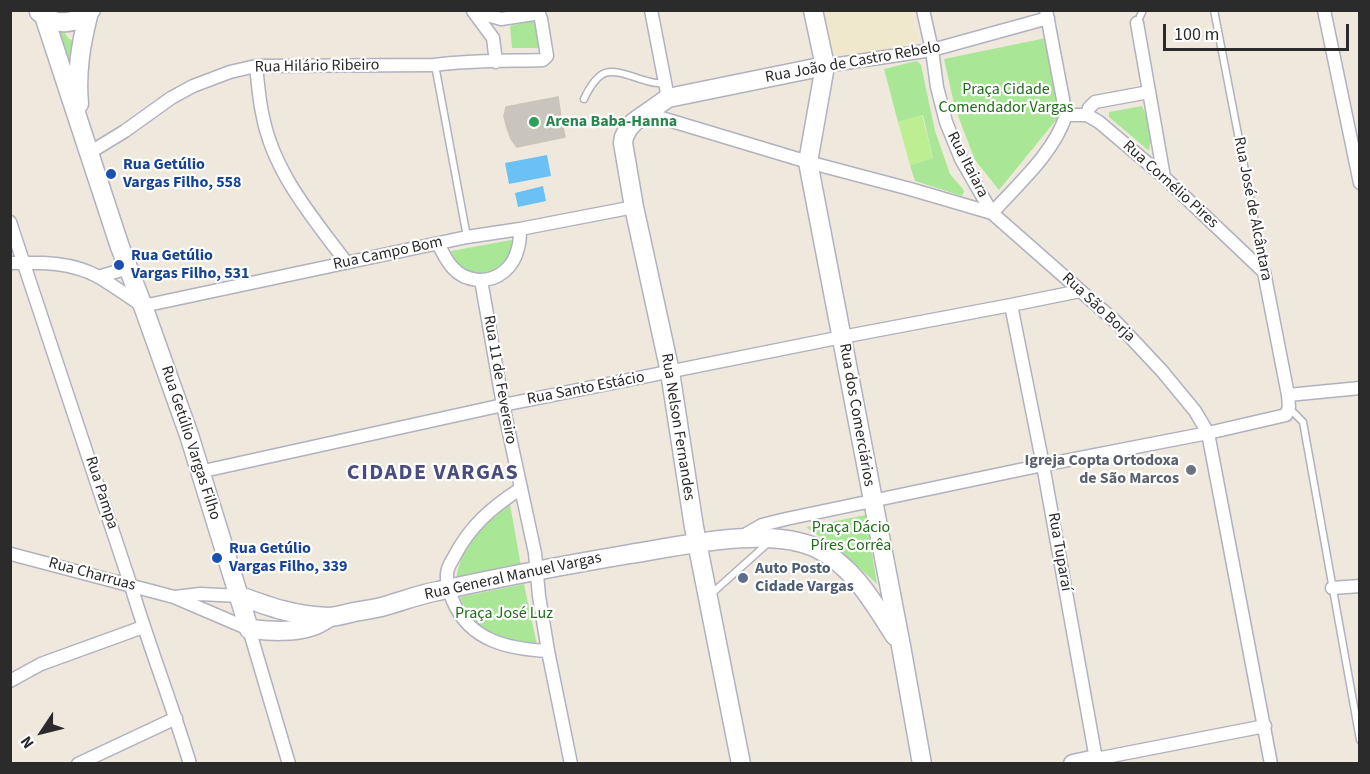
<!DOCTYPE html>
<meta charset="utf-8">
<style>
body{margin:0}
#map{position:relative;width:1370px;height:774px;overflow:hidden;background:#eee8dd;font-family:"Source Sans 3",sans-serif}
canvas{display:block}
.frame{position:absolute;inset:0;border:12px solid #2b2b2b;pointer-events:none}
.north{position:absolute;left:12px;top:702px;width:60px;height:60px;-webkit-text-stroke:4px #fff;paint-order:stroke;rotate:235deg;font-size:16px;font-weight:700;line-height:24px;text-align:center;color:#2b2b2b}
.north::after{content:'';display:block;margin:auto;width:21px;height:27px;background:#2b2b2b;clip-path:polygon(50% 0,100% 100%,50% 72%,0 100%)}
.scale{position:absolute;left:1163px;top:24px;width:186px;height:27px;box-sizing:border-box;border:3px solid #2b2b2b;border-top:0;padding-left:8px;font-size:18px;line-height:21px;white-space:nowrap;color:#2b2b2b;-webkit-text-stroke:4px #fff;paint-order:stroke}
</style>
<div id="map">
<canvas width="1370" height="774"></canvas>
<div class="frame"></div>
<div class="north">N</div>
<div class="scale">100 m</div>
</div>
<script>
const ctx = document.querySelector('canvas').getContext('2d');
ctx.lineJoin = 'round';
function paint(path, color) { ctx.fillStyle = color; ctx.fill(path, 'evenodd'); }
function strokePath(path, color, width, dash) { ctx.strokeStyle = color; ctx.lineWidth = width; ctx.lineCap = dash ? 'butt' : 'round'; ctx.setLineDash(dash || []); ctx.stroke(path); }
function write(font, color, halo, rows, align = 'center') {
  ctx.font = font + ' "Source Sans 3",sans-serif'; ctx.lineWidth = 4.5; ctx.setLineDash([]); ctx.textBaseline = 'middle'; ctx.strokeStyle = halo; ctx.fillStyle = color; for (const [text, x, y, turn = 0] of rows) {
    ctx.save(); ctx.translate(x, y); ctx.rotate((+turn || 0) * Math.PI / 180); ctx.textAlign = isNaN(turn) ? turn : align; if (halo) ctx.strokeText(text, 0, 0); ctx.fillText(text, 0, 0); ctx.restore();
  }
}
const education = new Path2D(`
 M 821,11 L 912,11 L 919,43 L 831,60 Z`);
const green = new Path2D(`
 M 535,20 L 539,48 L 512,48 L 510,26 Z
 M 53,30 L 65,33 L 68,38 L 73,41 L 70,74 Z
 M 1046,38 L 1061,114 L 999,190 L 975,160 L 955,108 L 944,59 Z
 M 916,61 L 918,62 L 921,65 L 935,131 L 950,174 L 963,189 L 964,192 L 962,196 L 915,181 L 910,165 L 933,158 L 923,115 L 898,122 L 884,69 Z
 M 1142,106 C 1149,119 1152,137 1149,151 L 1109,117 L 1109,112 Z
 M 517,239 L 505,265 L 492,273 L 472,273 L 457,264 L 451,251 Z
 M 510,504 L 521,566 L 456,579 C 463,540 482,528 510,504 Z
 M 866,515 L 877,584 L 842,552 L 806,527 Z
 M 524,584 L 537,645 L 510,642 L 478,627 L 469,616 L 460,597 Z`);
const pitch = new Path2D(`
 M 922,115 L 933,158 L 910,165 L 898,122 Z`);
const water = new Path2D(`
 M 547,155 L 551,176 L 509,184 L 505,163 Z
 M 543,186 L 546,201 L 518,207 L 515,193 Z`);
const building = new Path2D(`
 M 558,97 L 561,117 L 565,137 L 517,147 L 511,139 L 507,128 L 504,116 L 506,107 Z`);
const lane = new Path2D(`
 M 1214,10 L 1264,269
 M 1137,23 L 1143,10
 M 435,65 L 467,237
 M 584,99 C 602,61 613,71 647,81 C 653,83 659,83 666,84
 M 1289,408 L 1303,422 L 1360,740
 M 710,595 L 767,544`);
const street = new Path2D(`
 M 651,10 L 668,98
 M 923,10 L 932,50 L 937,87 L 946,122 L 961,159 L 992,213 C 1018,184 1054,153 1066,115 L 1046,10
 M 1324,10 L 1360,183
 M 1137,23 L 1164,177
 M 256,66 C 258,83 259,101 263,117 C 274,173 313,218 346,262
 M 825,66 L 932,50 L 1048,18
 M 645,113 L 808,162 L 910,189 L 992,213 L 1117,323 L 1162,371 L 1195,411 L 1208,433 L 1271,764
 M 1087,115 L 1089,108 L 1095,102 L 1149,92
 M 89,153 L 125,131 L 171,98 L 193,86 L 230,72 L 256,66 L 434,65 C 470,60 507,61 543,60 L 547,56 L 541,19 L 539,14 L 534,14 L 501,19 L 473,11 L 493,38 L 496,62
 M 10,222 L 131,586 C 149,646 172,704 190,764
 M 438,244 C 443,252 446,261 453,268 C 459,275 469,279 478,280 C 498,281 514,267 518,248 C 520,242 520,235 520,229
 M 10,263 C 41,262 72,262 99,277 C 114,286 129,297 143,306 L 467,237 L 520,229 L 634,207
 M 98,277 L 128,268
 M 481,280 L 503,405 L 535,553 L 539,596 L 548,651 L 571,764
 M 1011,305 L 1043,465 L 1096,759 L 1265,726
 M 1288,395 L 1360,388
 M 199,472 L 503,405 L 842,337 L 1011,305 L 1080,291
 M 520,489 C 491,508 470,526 454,557 C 451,562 447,568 447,574 C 446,583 450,593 453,601 C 470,641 508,649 548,651
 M 743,536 L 762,525 L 786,519 L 1043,465 L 1208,433 L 1286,415 L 1289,407 L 1288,395 L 1264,272 L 1164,177 L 1099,122 L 1087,115 L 1066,115
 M 11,554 L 174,597 L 249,629 L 289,764
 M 1332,588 L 1360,586
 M 175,597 L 200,594 L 240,596
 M 10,681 L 41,664 L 143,627
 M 78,764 L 176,718`);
const secondary = new Path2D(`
 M 813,10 L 825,66 L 808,162 L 901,646 L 922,764
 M 39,12 C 55,27 75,25 91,10
 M 44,16 L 120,247 L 143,306 L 189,435 L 249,629 C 270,631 293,633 313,626 C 319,624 325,620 330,617
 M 79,104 C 76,72 81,43 89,12
 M 240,596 C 270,607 295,616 328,617 C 336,617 346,614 354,612 C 365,610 375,609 385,606 C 403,601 420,594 438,591 C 501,577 565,565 630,554 C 682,546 769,525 818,549 C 854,567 874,604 895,636
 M 741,764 L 694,527 L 670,372 L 634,207 L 623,143 L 624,137 L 628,129 L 634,122 L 668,98 L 825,66
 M 1073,764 L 1096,759 L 1096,764`);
const markers = [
 [534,122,6,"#2e9e5b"],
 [111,174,6,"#1a4fb4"],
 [119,265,6,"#1a4fb4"],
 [1191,470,6,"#6b7280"],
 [217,558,6,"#1a4fb4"],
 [743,578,6,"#5c6f8a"]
];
const streetNames = [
 ["Rua João de Castro Rebelo",853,63,-10],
 ["Rua Hilário Ribeiro",317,67,-1],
 ["Rua Itaiara",967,165,63],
 ["Rua Cornélio Pires",1170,185,42],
 ["Rua José de Alcântara",1252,209,79],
 ["Rua Campo Bom",388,254,-12],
 ["Rua São Borja",1098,308,43],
 ["Rua 11 de Fevereiro",499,380,80],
 ["Rua Santo Estácio",586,389,-11],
 ["Rua dos Comerciários",856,415,80],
 ["Rua Nelson Fernandes",677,427,81],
 ["Rua Getúlio Vargas Filho",190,443,72],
 ["Rua Pampa",101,493,72],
 ["Rua Tuparaí",1059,552,80],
 ["Rua Charruas",92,575,15],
 ["Rua General Manuel Vargas",513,577,-12]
];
const parkNames = [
 ["Praça Cidade",1006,90],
 ["Comendador Vargas",1006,108],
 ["Praça Dácio",851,528],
 ["Píres Corrêa",851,546],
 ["Praça José Luz",504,614]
];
const leisureNames = [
 ["Arena Baba-Hanna",546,122]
];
const transitNames = [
 ["Rua Getúlio",123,165],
 ["Vargas Filho, 558",123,183],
 ["Rua Getúlio",131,256],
 ["Vargas Filho, 531",131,274],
 ["Rua Getúlio",229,549],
 ["Vargas Filho, 339",229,567]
];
const worshipNames = [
 ["Igreja Copta Ortodoxa",1179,461],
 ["de São Marcos",1179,479]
];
const serviceNames = [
 ["Auto Posto",755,569],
 ["Cidade Vargas",755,587]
];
const districtNames = [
 ["CIDADE VARGAS",433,474]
];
paint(education, '#f0e8cc');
paint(green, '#a9e797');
paint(pitch, '#bdee92');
paint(water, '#6bc0f4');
paint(building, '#c9c5bc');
strokePath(building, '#c9c5b6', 1.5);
strokePath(lane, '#b1b1c0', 9);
strokePath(street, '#b1b1c0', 15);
strokePath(secondary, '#b1b1c0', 21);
strokePath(lane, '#fff', 6);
strokePath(street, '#fff', 12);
strokePath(secondary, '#fff', 18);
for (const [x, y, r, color] of markers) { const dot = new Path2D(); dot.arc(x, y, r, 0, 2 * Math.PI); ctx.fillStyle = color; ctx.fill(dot); strokePath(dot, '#fff', 2); }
write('16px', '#2b2b2b', '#fff', streetNames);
write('16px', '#1f6d17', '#fff', parkNames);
write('bold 16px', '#27864d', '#fff', leisureNames, 'left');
write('bold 16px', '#164399', '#fff', transitNames, 'left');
write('bold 16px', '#5b616d', '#fff', worshipNames, 'right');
write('bold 16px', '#4e5e75', '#fff', serviceNames, 'left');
ctx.letterSpacing = '1.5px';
write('bold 22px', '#494c7f', '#fff', districtNames);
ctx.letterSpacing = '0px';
</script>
